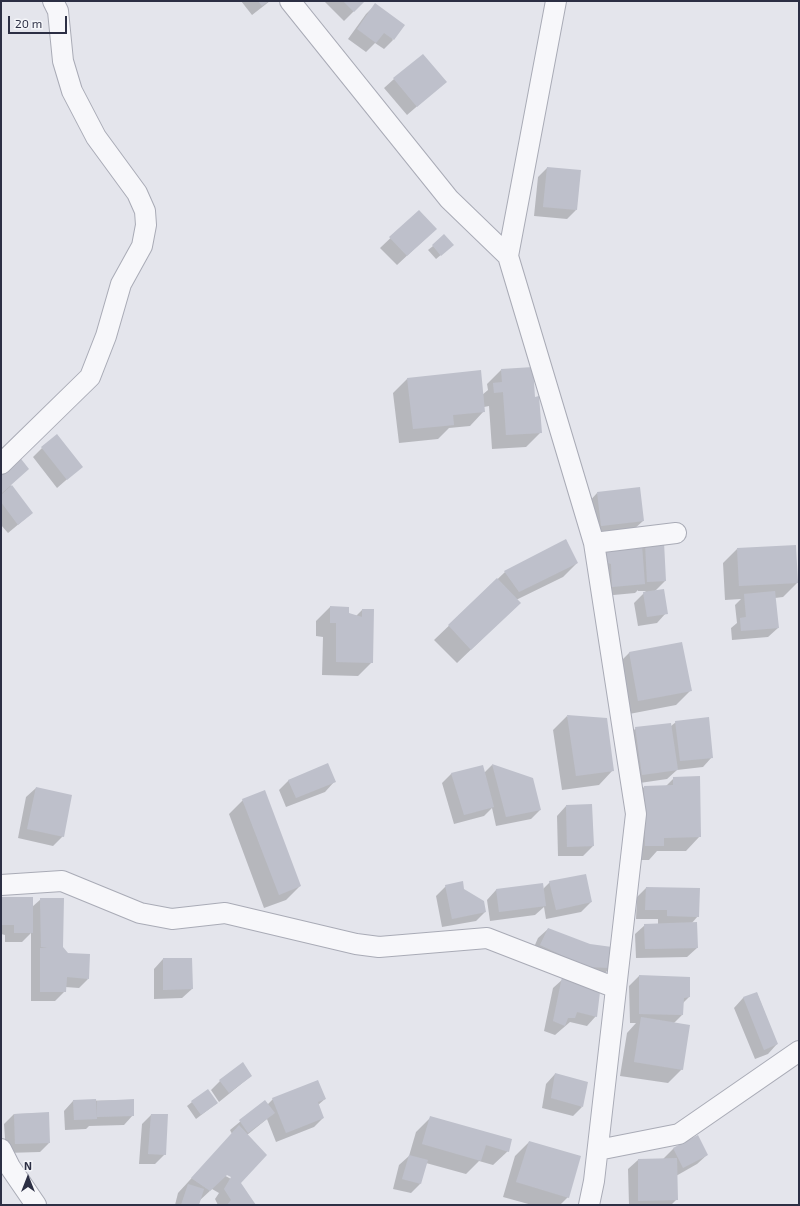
<!DOCTYPE html>
<style>
body{margin:0}
#map{position:relative;width:800px;height:1206px;overflow:hidden;background:#e4e5ec;font-family:"Exo 2",sans-serif}
canvas{display:block}
.frame{position:absolute;inset:0;border:2px solid #2c2f44;pointer-events:none}
.north{position:absolute;left:8px;top:1158px;width:40px;height:40px;-webkit-text-stroke:3px #f4f5f9;paint-order:stroke;rotate:0deg;font-size:11px;font-weight:700;line-height:16px;text-align:center;color:#2c2f44}
.north::after{content:'';display:block;margin:auto;width:14px;height:18px;background:#2c2f44;clip-path:polygon(50% 0,100% 100%,50% 72%,0 100%)}
.scale{position:absolute;left:8px;top:16px;width:59px;height:18px;box-sizing:border-box;border:2px solid #2c2f44;border-top:0;padding-left:5px;font-size:12px;line-height:14px;white-space:nowrap;color:#2c2f44;-webkit-text-stroke:3px #f4f5f9;paint-order:stroke}
</style>
<div id="map">
<canvas width="800" height="1206"></canvas>
<div class="frame"></div>
<div class="north">N</div>
<div class="scale">20 m</div>
</div>
<script>
const ctx = document.querySelector('canvas').getContext('2d');
ctx.lineJoin = 'round';
function paint(path, color) { ctx.fillStyle = color; ctx.fill(path, 'evenodd'); }
function strokePath(path, color, width, dash) { ctx.strokeStyle = color; ctx.lineWidth = width; ctx.lineCap = dash ? 'butt' : 'round'; ctx.setLineDash(dash || []); ctx.stroke(path); }
const shadow = new Path2D(`
 M 241,1 L 270,1 L 252,15 Z
 M 324,1 L 364,1 L 344,21 Z
 M 375,5 L 393,40 L 384,49 L 375,43 L 366,52 L 348,39 L 366,14 Z
 M 394,79 L 445,82 L 407,115 L 384,88 Z
 M 547,168 L 576,210 L 567,219 L 534,216 L 538,177 Z
 M 419,211 L 426,238 L 397,265 L 380,248 Z
 M 433,246 L 448,249 L 436,259 L 428,250 Z
 M 501,370 L 534,398 L 541,432 L 526,447 L 492,449 L 489,406 L 484,407 L 484,411 L 470,426 L 449,428 L 438,439 L 399,443 L 393,393 L 407,379 L 482,395 L 488,390 L 487,384 Z
 M 42,448 L 81,467 L 57,488 L 33,457 Z
 M 1,473 L 32,513 L 8,533 L 1,525 Z
 M 597,493 L 643,521 L 633,530 L 592,535 L 588,503 Z
 M 566,540 L 577,563 L 563,577 L 516,600 L 505,617 L 457,663 L 434,640 L 505,572 Z
 M 645,544 L 665,581 L 655,591 L 666,613 L 657,623 L 638,626 L 634,603 L 646,591 L 638,591 L 638,590 L 635,593 L 603,596 L 596,559 L 642,548 Z
 M 737,549 L 797,583 L 783,597 L 775,598 L 778,628 L 768,637 L 732,640 L 731,628 L 737,623 L 735,605 L 741,599 L 725,600 L 723,563 Z
 M 330,607 L 356,616 L 362,610 L 372,662 L 358,676 L 322,675 L 323,637 L 316,636 L 316,621 Z
 M 681,643 L 691,690 L 676,705 L 624,715 L 615,667 L 629,653 Z
 M 567,716 L 613,770 L 599,785 L 562,790 L 553,730 Z
 M 676,722 L 712,757 L 703,767 L 677,770 L 667,779 L 633,784 L 626,738 L 636,728 L 671,726 Z
 M 492,765 L 532,779 L 540,810 L 531,819 L 496,826 L 492,808 L 484,816 L 454,824 L 442,783 L 451,774 L 484,773 Z
 M 674,778 L 700,836 L 686,851 L 657,851 L 649,860 L 631,860 L 630,801 L 644,787 L 665,787 Z
 M 289,780 L 334,782 L 325,792 L 286,807 L 279,790 Z
 M 36,788 L 63,836 L 53,846 L 18,838 L 26,797 Z
 M 243,800 L 300,886 L 286,900 L 264,908 L 229,814 Z
 M 566,806 L 593,846 L 583,856 L 558,856 L 557,816 Z
 M 550,882 L 591,902 L 581,912 L 546,919 L 544,907 L 535,915 L 490,921 L 487,900 L 496,890 L 543,889 Z
 M 446,886 L 463,890 L 485,912 L 476,921 L 442,927 L 436,896 Z
 M 646,888 L 698,916 L 691,924 L 697,948 L 687,957 L 636,958 L 635,934 L 645,925 L 658,924 L 658,919 L 636,919 L 637,897 Z
 M 1,898 L 32,907 L 41,899 L 62,948 L 88,979 L 79,988 L 65,987 L 65,991 L 55,1001 L 31,1001 L 31,933 L 22,942 L 5,942 L 5,935 L 1,934 Z
 M 548,929 L 610,968 L 601,977 L 531,954 L 538,938 Z
 M 163,959 L 192,989 L 182,998 L 154,999 L 154,969 Z
 M 639,976 L 689,997 L 683,1003 L 682,1015 L 674,1023 L 682,1069 L 668,1083 L 620,1076 L 627,1033 L 636,1023 L 630,1023 L 629,986 Z
 M 563,979 L 596,1016 L 587,1026 L 570,1022 L 555,1035 L 544,1031 L 553,988 Z
 M 757,993 L 777,1044 L 768,1054 L 755,1059 L 734,1008 L 743,998 Z
 M 555,1074 L 582,1107 L 573,1116 L 542,1108 L 546,1084 Z
 M 251,1076 L 219,1102 L 211,1090 L 220,1081 Z
 M 273,1099 L 325,1099 L 318,1105 L 323,1118 L 314,1127 L 276,1142 L 267,1119 L 247,1135 L 233,1177 L 255,1205 L 218,1205 L 215,1199 L 219,1193 L 212,1189 L 198,1202 L 198,1205 L 175,1205 L 178,1193 L 232,1134 L 230,1130 L 265,1101 L 267,1105 ZM 223,1172 L 232,1177 L 231,1179 L 222,1174 Z
 M 133,1100 L 133,1115 L 124,1125 L 89,1126 L 86,1129 L 65,1130 L 64,1111 L 73,1101 Z
 M 192,1102 L 217,1103 L 196,1119 L 187,1106 Z
 M 48,1113 L 49,1143 L 40,1152 L 6,1153 L 4,1124 L 14,1114 Z
 M 151,1115 L 165,1154 L 155,1164 L 139,1164 L 142,1124 Z
 M 431,1117 L 508,1151 L 493,1165 L 479,1161 L 466,1174 L 426,1163 L 420,1184 L 411,1193 L 393,1189 L 399,1165 L 409,1156 L 416,1132 Z
 M 697,1136 L 707,1155 L 697,1164 L 676,1176 L 677,1199 L 671,1205 L 629,1205 L 628,1169 L 638,1160 L 663,1159 L 673,1149 Z
 M 529,1142 L 568,1197 L 560,1205 L 532,1205 L 503,1197 L 515,1156 Z`);
const building = new Path2D(`
 M 258,1 L 269,1 L 262,6 Z
 M 343,1 L 365,1 L 354,12 Z
 M 375,3 L 405,25 L 394,40 L 384,33 L 376,43 L 357,29 Z
 M 423,54 L 447,82 L 417,107 L 393,78 Z
 M 547,167 L 581,170 L 577,210 L 543,207 Z
 M 419,210 L 437,229 L 407,256 L 389,237 Z
 M 444,234 L 454,245 L 441,256 L 432,245 Z
 M 533,367 L 535,397 L 539,396 L 542,433 L 506,435 L 503,392 L 494,393 L 493,383 L 502,382 L 501,369 Z
 M 481,370 L 485,412 L 453,415 L 454,425 L 413,429 L 407,378 Z
 M 57,434 L 83,467 L 67,480 L 41,447 Z
 M 18,455 L 29,469 L 1,494 L 1,471 Z
 M 12,485 L 33,513 L 18,525 L 1,502 L 1,495 Z
 M 640,487 L 644,521 L 601,526 L 597,492 Z
 M 566,539 L 578,563 L 519,592 L 504,571 Z
 M 664,542 L 666,581 L 647,582 L 645,543 Z
 M 796,545 L 798,583 L 739,586 L 737,548 Z
 M 642,546 L 645,584 L 612,587 L 611,564 L 605,562 L 605,549 Z
 M 497,578 L 521,603 L 471,650 L 448,625 Z
 M 664,589 L 668,614 L 647,617 L 643,592 Z
 M 775,591 L 779,628 L 741,631 L 740,618 L 746,617 L 744,594 Z
 M 330,606 L 349,607 L 349,613 L 362,617 L 362,609 L 374,609 L 373,663 L 336,662 L 336,623 L 330,623 Z
 M 682,642 L 692,691 L 638,701 L 629,652 Z
 M 567,715 L 607,718 L 614,771 L 576,776 Z
 M 709,717 L 713,758 L 680,761 L 675,721 Z
 M 671,723 L 678,770 L 642,775 L 635,727 Z
 M 328,763 L 336,782 L 296,798 L 288,780 Z
 M 492,764 L 533,778 L 541,810 L 506,817 Z
 M 483,765 L 494,807 L 464,815 L 451,773 Z
 M 700,776 L 701,837 L 664,838 L 664,846 L 645,846 L 644,786 L 673,785 L 673,777 Z
 M 36,787 L 72,795 L 64,837 L 27,829 Z
 M 265,790 L 301,886 L 279,895 L 242,799 Z
 M 592,804 L 594,846 L 567,847 L 566,805 Z
 M 586,874 L 592,902 L 556,910 L 549,881 Z
 M 463,881 L 464,889 L 484,901 L 486,912 L 452,919 L 445,885 Z
 M 543,883 L 546,906 L 499,912 L 496,889 Z
 M 646,887 L 700,888 L 699,917 L 667,916 L 667,910 L 645,910 Z
 M 1,897 L 33,897 L 33,933 L 14,933 L 14,925 L 1,925 Z
 M 40,898 L 64,898 L 63,947 L 68,953 L 90,954 L 89,979 L 67,977 L 66,992 L 40,992 L 40,948 L 48,948 L 41,947 Z
 M 697,922 L 698,948 L 645,949 L 644,924 Z
 M 548,928 L 590,944 L 612,947 L 611,968 L 587,967 L 540,945 Z
 M 163,958 L 192,958 L 193,989 L 163,990 Z
 M 639,975 L 690,977 L 690,997 L 684,998 L 683,1015 L 639,1014 Z
 M 562,977 L 600,992 L 597,1017 L 577,1012 L 575,1018 L 568,1018 L 565,1026 L 553,1021 Z
 M 757,992 L 778,1044 L 764,1050 L 743,997 Z
 M 641,1017 L 690,1025 L 683,1070 L 634,1062 Z
 M 243,1062 L 252,1076 L 229,1093 L 219,1080 Z
 M 555,1073 L 588,1082 L 583,1107 L 551,1098 Z
 M 318,1080 L 326,1099 L 318,1102 L 324,1118 L 286,1133 L 272,1098 Z
 M 208,1089 L 218,1103 L 201,1115 L 191,1101 Z
 M 96,1099 L 97,1119 L 74,1120 L 73,1100 Z
 M 134,1099 L 134,1116 L 97,1117 L 97,1101 Z
 M 265,1100 L 275,1113 L 248,1133 L 239,1120 Z
 M 49,1112 L 50,1143 L 15,1144 L 14,1114 Z
 M 151,1114 L 168,1114 L 166,1155 L 148,1154 Z
 M 430,1116 L 512,1139 L 509,1152 L 486,1145 L 481,1161 L 422,1144 Z
 M 239,1125 L 267,1155 L 241,1183 L 256,1205 L 227,1205 L 231,1200 L 224,1189 L 231,1177 L 227,1175 L 210,1191 L 191,1178 Z
 M 698,1135 L 708,1155 L 683,1168 L 673,1148 Z
 M 529,1141 L 581,1156 L 569,1198 L 516,1182 Z
 M 409,1155 L 428,1160 L 421,1184 L 402,1179 Z
 M 677,1158 L 678,1200 L 638,1201 L 638,1159 Z
 M 188,1184 L 204,1189 L 199,1205 L 181,1205 Z`);
const minor = new Path2D(`
 M 290,1 L 449,199 L 508,256 L 594,543 L 636,814 L 594,1181 L 589,1205
 M 508,256 L 556,1
 M 1,464 L 90,377 L 106,336 L 121,284 L 142,246 L 146,225 L 145,211 L 137,193 L 96,137 L 72,91 L 63,61 L 58,11 L 53,1
 M 594,543 L 676,533
 M 1,885 L 62,881 L 140,913 L 172,919 L 225,913 L 356,944 L 379,947 L 487,938 L 616,988
 M 1,1149 L 10,1167 L 36,1205
 M 598,1150 L 679,1134 L 799,1051`);
paint(shadow, '#0003');
paint(building, '#bec0cb');
strokePath(minor, '#a9abb6', 22);
strokePath(minor, '#f7f7fa', 20);
</script>
